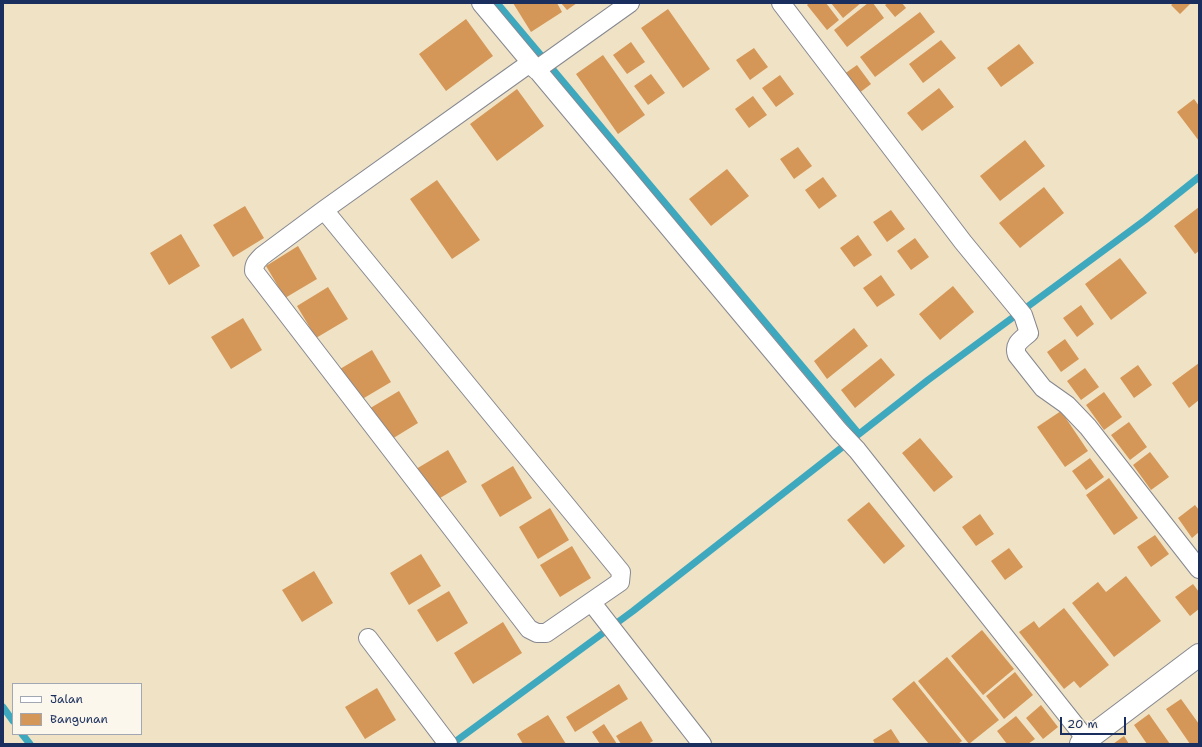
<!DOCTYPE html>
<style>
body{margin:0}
#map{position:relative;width:1202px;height:747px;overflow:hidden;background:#f0e2c4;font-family:"Shantell Sans",sans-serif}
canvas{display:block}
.frame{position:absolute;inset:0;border:4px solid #1b2f5e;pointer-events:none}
.legend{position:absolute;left:12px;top:683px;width:130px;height:52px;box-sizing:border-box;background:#fbf7ec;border:1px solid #a1a7b3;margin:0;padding:5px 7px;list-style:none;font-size:12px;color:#1b2f5e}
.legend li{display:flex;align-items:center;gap:8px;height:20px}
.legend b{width:20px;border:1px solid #a1a7b3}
.scale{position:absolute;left:1060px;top:717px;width:66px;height:18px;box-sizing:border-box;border:2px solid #1b2f5e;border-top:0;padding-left:5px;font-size:12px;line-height:14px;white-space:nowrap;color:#1b2f5e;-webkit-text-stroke:3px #fbf7ec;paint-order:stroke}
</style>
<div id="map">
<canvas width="1202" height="747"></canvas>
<div class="frame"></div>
<ul class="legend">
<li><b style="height:5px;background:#fff"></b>Jalan</li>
<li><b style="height:11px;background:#d59758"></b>Bangunan</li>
</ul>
<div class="scale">20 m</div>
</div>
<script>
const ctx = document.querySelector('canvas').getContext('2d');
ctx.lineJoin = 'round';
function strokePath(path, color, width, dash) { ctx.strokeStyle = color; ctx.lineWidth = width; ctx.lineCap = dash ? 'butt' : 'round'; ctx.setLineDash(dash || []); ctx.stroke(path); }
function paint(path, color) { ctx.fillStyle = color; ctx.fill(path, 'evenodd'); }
const stream = new Path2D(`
 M 497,3 L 859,434
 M 3,707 L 13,721
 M 22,734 L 30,744
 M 452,744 L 633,611 L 928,380 L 1145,220 L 1199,177`);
const building = new Path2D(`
 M 513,3 L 557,3 L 562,12 L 531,32 Z
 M 561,3 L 577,3 L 567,10 Z
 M 809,3 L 826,3 L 839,20 L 827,30 L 807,5 Z
 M 831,3 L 861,3 L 843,18 Z
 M 868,3 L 873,3 L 884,18 L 847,47 L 834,30 Z
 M 888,3 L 902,3 L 906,8 L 895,17 L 885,5 Z
 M 1174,3 L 1191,3 L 1180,14 L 1171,5 Z
 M 668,9 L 710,69 L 683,88 L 641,28 Z
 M 920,12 L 935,32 L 875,77 L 860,57 Z
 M 466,19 L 493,56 L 446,91 L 419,54 Z
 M 941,40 L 956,58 L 923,83 L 909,64 Z
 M 631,42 L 645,62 L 627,74 L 613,55 Z
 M 1019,44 L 1034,63 L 1001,87 L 987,68 Z
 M 754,48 L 768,67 L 750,80 L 736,60 Z
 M 603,55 L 645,115 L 618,134 L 576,74 Z
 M 857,65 L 871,84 L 854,97 L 840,77 Z
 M 651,74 L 665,93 L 648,105 L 634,86 Z
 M 780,75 L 794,94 L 776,107 L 762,88 Z
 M 939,88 L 954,107 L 922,131 L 907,113 Z
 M 517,89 L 544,126 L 497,161 L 470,124 Z
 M 753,96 L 767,115 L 749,128 L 735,109 Z
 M 1194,99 L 1199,106 L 1199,141 L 1177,112 Z
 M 1025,140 L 1045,166 L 1000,201 L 980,176 Z
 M 798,147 L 812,166 L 794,179 L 780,159 Z
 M 727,169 L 749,196 L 711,226 L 689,199 Z
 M 823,177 L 837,196 L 819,209 L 805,190 Z
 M 437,180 L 480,240 L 452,259 L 410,199 Z
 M 1044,187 L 1064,213 L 1020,248 L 999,223 Z
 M 245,206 L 264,238 L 233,257 L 213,225 Z
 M 1199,207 L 1199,251 L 1195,254 L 1174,226 Z
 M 891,210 L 905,229 L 887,242 L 873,222 Z
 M 181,234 L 200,266 L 169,285 L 150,253 Z
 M 858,235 L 872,255 L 854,267 L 840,248 Z
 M 915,238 L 929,257 L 911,270 L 897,251 Z
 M 298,246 L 317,279 L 285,298 L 266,266 Z
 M 1120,258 L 1147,293 L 1111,320 L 1085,284 Z
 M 881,275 L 895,295 L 877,307 L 863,288 Z
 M 953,286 L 974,312 L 940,340 L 919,314 Z
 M 328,287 L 348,319 L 316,338 L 297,306 Z
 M 1081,305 L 1094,324 L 1077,337 L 1063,318 Z
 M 243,318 L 262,350 L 231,369 L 211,337 Z
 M 854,328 L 868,346 L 827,379 L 814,361 Z
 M 1065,339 L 1079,359 L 1061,372 L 1047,352 Z
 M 372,350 L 391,382 L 359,401 L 340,369 Z
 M 881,358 L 895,375 L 855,408 L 841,390 Z
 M 1199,363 L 1199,400 L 1189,408 L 1172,383 Z
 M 1138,365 L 1152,385 L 1134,398 L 1120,378 Z
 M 1085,368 L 1099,387 L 1081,400 L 1067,381 Z
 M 399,391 L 418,423 L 387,442 L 367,410 Z
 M 1104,392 L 1122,417 L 1104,430 L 1086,405 Z
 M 1061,411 L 1088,451 L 1065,467 L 1037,427 Z
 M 1129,422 L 1147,447 L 1130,460 L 1111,435 Z
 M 920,438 L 953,477 L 934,492 L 902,453 Z
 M 448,450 L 467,482 L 435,501 L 416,469 Z
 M 1150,452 L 1169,477 L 1151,490 L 1133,465 Z
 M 1090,458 L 1104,477 L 1086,490 L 1072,471 Z
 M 513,466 L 532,498 L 500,517 L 481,485 Z
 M 1109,478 L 1138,518 L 1114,535 L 1086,495 Z
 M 869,502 L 905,546 L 884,564 L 847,520 Z
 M 1195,505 L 1199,510 L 1199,532 L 1192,538 L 1178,518 Z
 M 550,508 L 569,540 L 538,559 L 519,527 Z
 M 980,514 L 994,534 L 976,546 L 962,527 Z
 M 1155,535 L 1169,554 L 1151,567 L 1137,547 Z
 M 572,546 L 591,578 L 560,597 L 540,565 Z
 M 1009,548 L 1023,567 L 1005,580 L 991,561 Z
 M 421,554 L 441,586 L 409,605 L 390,573 Z
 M 314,571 L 333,603 L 302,622 L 282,590 Z
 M 1126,576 L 1161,621 L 1114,657 L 1072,603 L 1098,582 L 1106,592 Z
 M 1193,584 L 1199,592 L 1199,609 L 1190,616 L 1175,597 Z
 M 449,591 L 468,623 L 437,642 L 417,610 Z
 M 1064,608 L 1109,665 L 1080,688 L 1074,681 L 1064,689 L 1019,632 L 1034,621 L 1039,628 Z
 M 503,622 L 522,653 L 473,684 L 454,653 Z
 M 982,630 L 1014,669 L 983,695 L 951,656 Z
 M 947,657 L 999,720 L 969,744 L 918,681 Z
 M 1015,672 L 1033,695 L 1004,719 L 986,696 Z
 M 914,681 L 962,741 L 958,744 L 929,744 L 892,699 Z
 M 619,684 L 628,699 L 575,732 L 566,717 Z
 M 377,688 L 396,720 L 365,739 L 345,707 Z
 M 1181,699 L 1199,724 L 1199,744 L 1190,744 L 1166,709 Z
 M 1041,705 L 1058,727 L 1043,739 L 1026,718 Z
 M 1149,714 L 1170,744 L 1147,744 L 1134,725 Z
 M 548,715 L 566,744 L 523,744 L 517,734 Z
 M 1016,716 L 1035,739 L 1028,744 L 1007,744 L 997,731 Z
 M 641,721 L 653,741 L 648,744 L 621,744 L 616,736 Z
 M 604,724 L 617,744 L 600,744 L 592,732 Z
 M 891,729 L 900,743 L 875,744 L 873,740 Z
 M 1124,736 L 1129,744 L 1113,744 Z`);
const street = new Path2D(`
 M 481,3 L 839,431 L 857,450 L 1090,744
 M 781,3 L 963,242 L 1023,315 L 1029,333 C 1021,340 1013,344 1017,355 L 1043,388 L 1067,405 L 1088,427 L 1199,569
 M 536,70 L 630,3
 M 324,210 L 621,572 L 620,582 L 546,633 L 537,633 L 529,629 L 254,271 C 254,264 257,261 262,256 L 324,210 L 530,63
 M 592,603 L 702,744
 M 368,638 L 448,744`);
const secondary = new Path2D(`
 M 1081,744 L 1199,655`);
strokePath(stream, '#3ea9be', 7);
paint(building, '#d59758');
strokePath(street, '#868891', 20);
strokePath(secondary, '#868891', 24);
strokePath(street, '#fff', 18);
strokePath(secondary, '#fff', 22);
</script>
